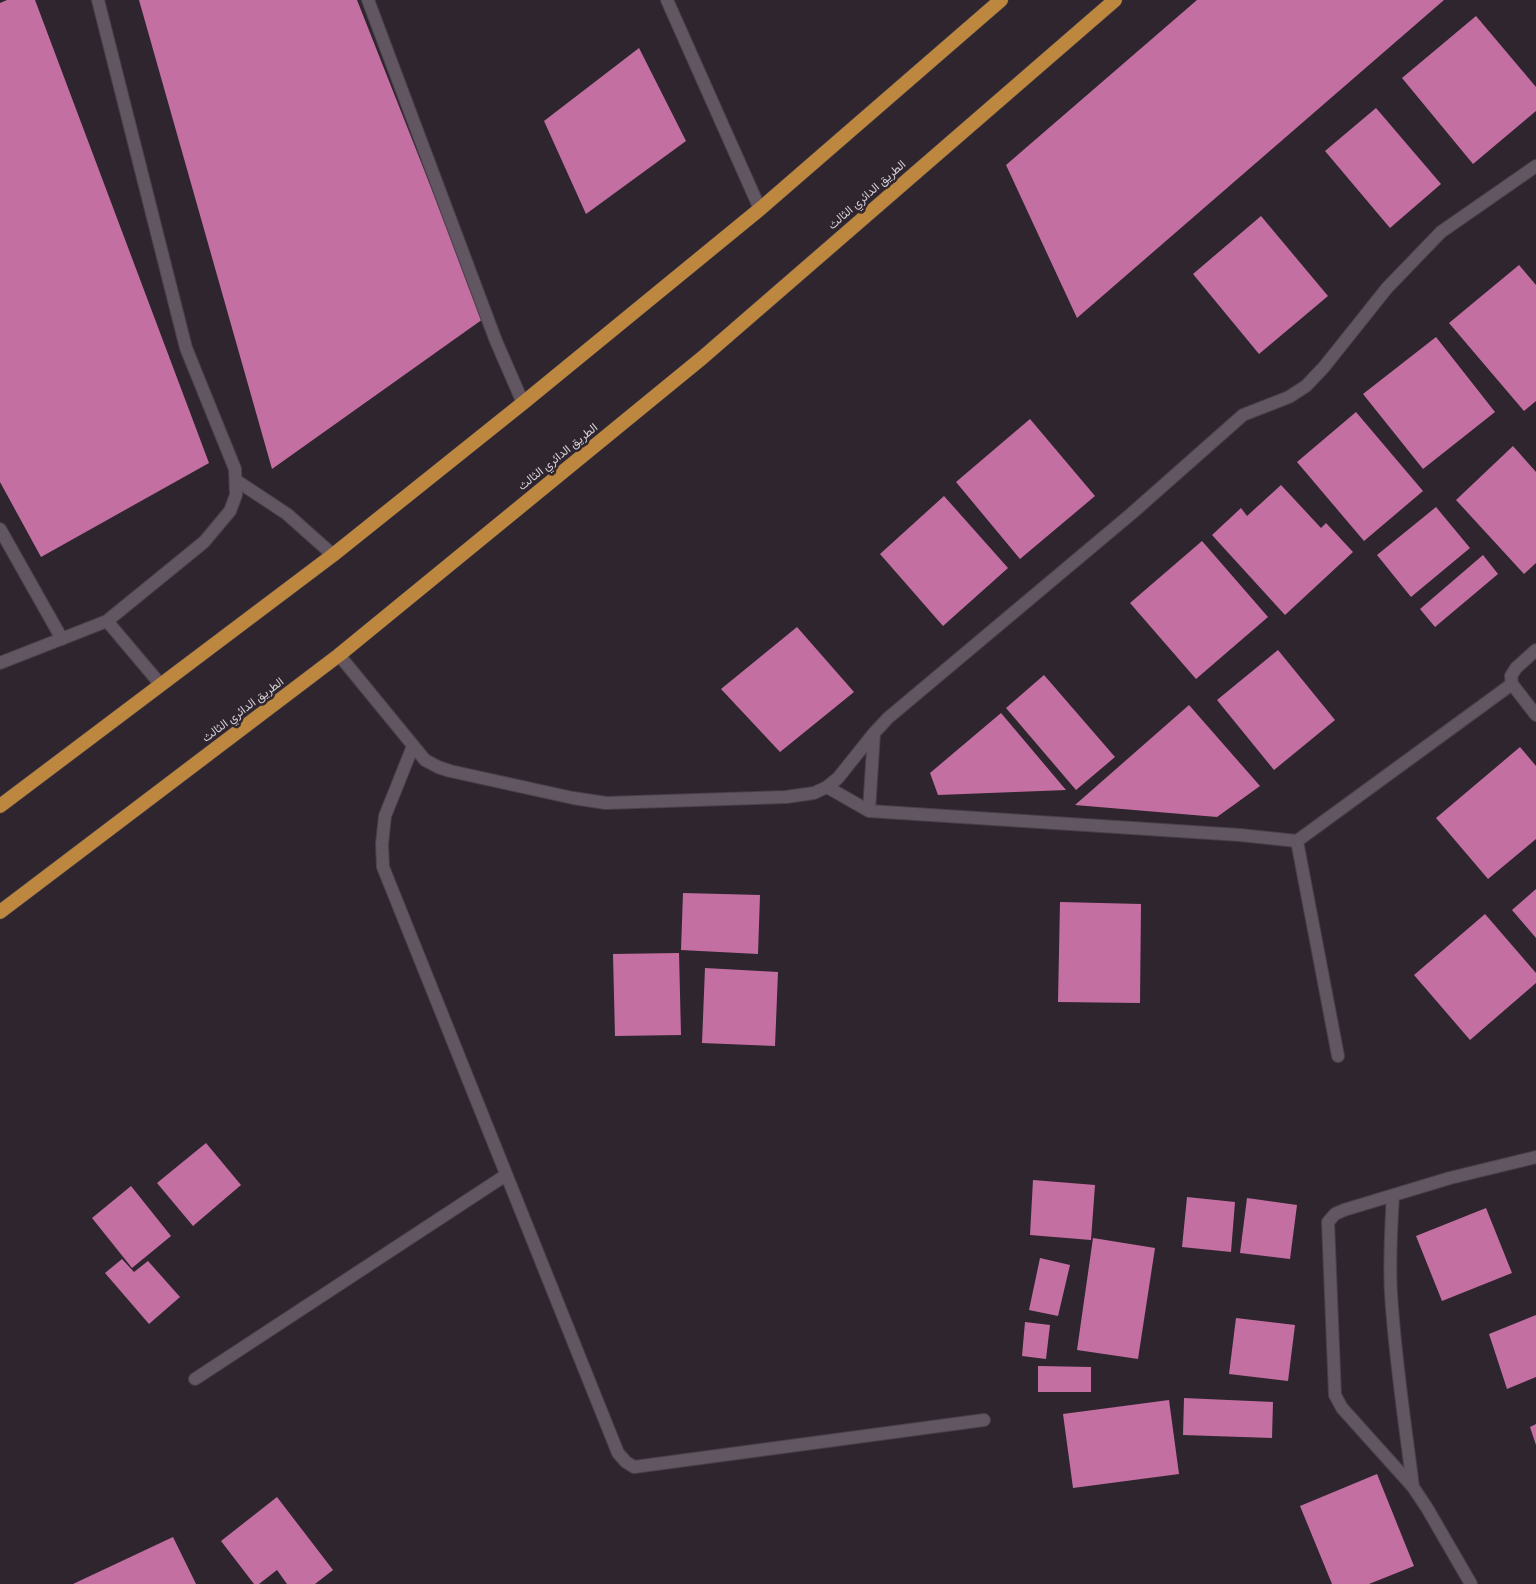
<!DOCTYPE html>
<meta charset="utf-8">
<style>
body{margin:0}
canvas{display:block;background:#2e252f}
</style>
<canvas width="1536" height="1584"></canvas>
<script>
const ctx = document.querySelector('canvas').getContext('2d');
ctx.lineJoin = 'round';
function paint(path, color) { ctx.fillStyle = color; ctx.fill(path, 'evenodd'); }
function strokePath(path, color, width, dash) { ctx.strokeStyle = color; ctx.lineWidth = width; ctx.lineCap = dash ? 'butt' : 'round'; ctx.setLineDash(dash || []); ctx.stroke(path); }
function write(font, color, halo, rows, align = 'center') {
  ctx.font = font + ' "IBM Plex Sans",Vazirmatn,sans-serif'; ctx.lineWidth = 5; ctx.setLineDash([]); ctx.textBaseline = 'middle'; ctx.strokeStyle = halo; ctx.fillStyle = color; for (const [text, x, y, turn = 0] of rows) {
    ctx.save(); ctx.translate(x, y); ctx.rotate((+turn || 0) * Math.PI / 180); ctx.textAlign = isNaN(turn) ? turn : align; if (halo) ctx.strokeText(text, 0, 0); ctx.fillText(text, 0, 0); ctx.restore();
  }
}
const building = new Path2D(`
 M 7,0 L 35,0 L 209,463 L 41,557 L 0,482 L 0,3 Z
 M 139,0 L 357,0 L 483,319 L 272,469 Z
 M 1197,0 L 1444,0 L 1077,318 L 1006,165 Z
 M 1476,16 L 1536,87 L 1536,111 L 1473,164 L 1402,78 Z
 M 639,48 L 686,141 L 586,214 L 544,121 Z
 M 1376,108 L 1441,184 L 1390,228 L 1325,151 Z
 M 1261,216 L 1328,296 L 1259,354 L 1193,274 Z
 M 1519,265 L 1536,285 L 1536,401 L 1524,411 L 1449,323 Z
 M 1436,337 L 1495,412 L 1423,469 L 1363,394 Z
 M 1356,412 L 1423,491 L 1364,541 L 1297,462 Z
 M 1030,419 L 1095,496 L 1020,559 L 956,482 Z
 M 1513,446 L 1536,472 L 1536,563 L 1524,574 L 1456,500 Z
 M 1281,485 L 1321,528 L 1326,523 L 1353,552 L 1285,615 L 1212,535 L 1241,508 L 1247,516 Z
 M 944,496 L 1008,568 L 943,626 L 880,554 Z
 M 1436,507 L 1470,548 L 1411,597 L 1377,555 Z
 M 1202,541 L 1268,617 L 1196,679 L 1130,603 Z
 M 1483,555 L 1498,574 L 1435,627 L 1420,609 Z
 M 797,627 L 854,692 L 780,752 L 721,689 Z
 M 1278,650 L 1335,720 L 1274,770 L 1217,700 Z
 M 1044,675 L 1115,757 L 1076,790 L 1006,708 Z
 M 1189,705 L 1260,786 L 1217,817 L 1075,805 Z
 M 1001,713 L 1066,790 L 938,795 L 930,773 Z
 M 1520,747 L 1536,766 L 1536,839 L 1488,879 L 1436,818 Z
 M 1536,889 L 1536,938 L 1512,910 Z
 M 683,893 L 760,895 L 758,954 L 681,950 Z
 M 1060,902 L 1141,904 L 1140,1003 L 1058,1002 Z
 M 1485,914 L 1536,973 L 1536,983 L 1470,1040 L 1414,975 Z
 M 679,953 L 681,1035 L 615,1036 L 613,954 Z
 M 705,968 L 778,972 L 775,1046 L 702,1043 Z
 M 206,1143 L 241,1185 L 193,1226 L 157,1183 Z
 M 1033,1180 L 1095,1185 L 1091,1240 L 1030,1235 Z
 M 131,1186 L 171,1236 L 132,1268 L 92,1218 Z
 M 1187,1197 L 1235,1202 L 1231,1252 L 1182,1247 Z
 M 1247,1198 L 1297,1205 L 1290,1259 L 1240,1253 Z
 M 1486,1208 L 1512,1273 L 1442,1301 L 1416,1236 Z
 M 1093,1238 L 1155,1248 L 1138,1359 L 1077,1350 Z
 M 1040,1258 L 1070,1265 L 1058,1316 L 1029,1310 Z
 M 122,1259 L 134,1272 L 148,1261 L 180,1297 L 149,1324 L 105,1273 Z
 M 1536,1315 L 1536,1377 L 1507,1389 L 1489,1334 Z
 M 1236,1318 L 1295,1325 L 1288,1381 L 1229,1374 Z
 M 1025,1322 L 1050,1325 L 1046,1359 L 1022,1356 Z
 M 1038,1366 L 1091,1367 L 1091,1392 L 1038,1392 Z
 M 1184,1398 L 1273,1402 L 1272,1438 L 1183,1435 Z
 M 1169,1400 L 1179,1474 L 1073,1488 L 1063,1414 Z
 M 1536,1424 L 1536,1445 L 1530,1427 Z
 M 1377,1474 L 1414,1566 L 1369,1584 L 1332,1584 L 1300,1506 Z
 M 277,1497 L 333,1570 L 315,1584 L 287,1584 L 277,1570 L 259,1584 L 254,1584 L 221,1541 Z
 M 173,1537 L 196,1584 L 73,1584 Z`);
const minor = new Path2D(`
 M 368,0 L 496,341 L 523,403
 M 667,0 L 760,209
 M 237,481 L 287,514 L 333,555
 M 0,529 L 62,639
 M 107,621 L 161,685
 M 1536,650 L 1516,668 L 1511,676 L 1512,684 L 1536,715
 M 339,655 L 425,760 L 438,767 L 450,771 L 573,798 L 606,803 L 786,797 L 814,793 L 827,787 L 838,778 L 874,733 L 888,718 L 1131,514 L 1243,415 L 1289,397 L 1306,386 L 1324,367 L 1387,288 L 1441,232 L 1536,166
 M 0,663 L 107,621 L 204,542 L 230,511 L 236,495 L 235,469 L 186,348 L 98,0
 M 413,746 L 385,816 L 382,844 L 383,867 L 618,1453 L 626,1462 L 634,1467 L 984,1420
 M 827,787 L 869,811 L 1240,835 L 1297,841 L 1512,684
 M 869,811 L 874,733
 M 1297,841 L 1338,1056
 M 1393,1195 C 1391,1228 1389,1261 1391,1294 C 1395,1359 1405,1423 1413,1487
 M 195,1379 L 506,1175
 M 1471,1584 L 1427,1508 L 1413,1487 L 1342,1408 L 1335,1395 L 1328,1222 L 1335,1214 L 1344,1210 L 1450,1178 L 1536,1157`);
const trunk = new Path2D(`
 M 0,806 L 333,555 L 523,403 L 760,209 L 1001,0
 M 0,912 L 339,655 L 702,358 L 1115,0`);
const streetNames = [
 ["الطريق الدائري الثالث",867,195,-41],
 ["الطريق الدائري الثالث",558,457,-39],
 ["الطريق الدائري الثالث",243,710,-37]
];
paint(building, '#c46fa1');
strokePath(minor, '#484049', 14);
strokePath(trunk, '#484049', 15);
strokePath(minor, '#615662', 12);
strokePath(trunk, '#be873f', 14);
write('12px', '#d6d0d6', '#2e252f', streetNames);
</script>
